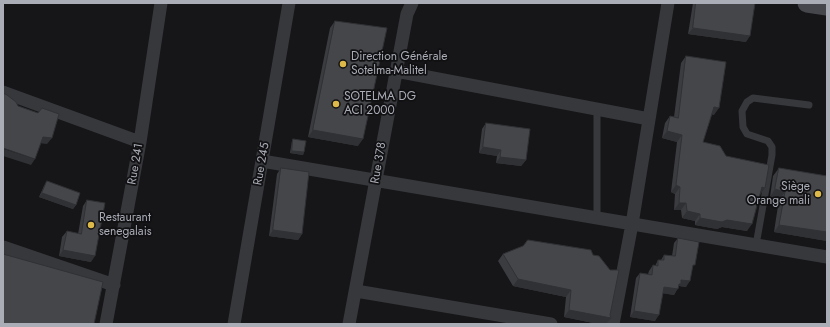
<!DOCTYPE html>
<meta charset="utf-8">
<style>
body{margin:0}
#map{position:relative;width:830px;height:327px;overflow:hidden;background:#161618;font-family:Jost,sans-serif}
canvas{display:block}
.frame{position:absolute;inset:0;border:4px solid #aaacb6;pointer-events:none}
</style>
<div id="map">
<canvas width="830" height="327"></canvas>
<div class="frame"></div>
</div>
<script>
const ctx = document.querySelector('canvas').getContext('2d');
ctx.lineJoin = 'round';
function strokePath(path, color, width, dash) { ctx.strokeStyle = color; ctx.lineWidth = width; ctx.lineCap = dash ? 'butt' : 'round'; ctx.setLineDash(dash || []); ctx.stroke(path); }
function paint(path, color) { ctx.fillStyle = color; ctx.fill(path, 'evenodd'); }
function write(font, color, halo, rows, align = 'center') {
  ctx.font = font + ' Jost,sans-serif'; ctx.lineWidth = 3.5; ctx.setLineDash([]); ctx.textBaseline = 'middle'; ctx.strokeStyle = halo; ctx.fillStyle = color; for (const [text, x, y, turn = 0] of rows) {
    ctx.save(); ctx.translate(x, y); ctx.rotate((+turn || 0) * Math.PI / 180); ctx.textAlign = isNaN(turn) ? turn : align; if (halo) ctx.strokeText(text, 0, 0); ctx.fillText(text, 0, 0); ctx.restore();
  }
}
const lane = new Path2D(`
 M 597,109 L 597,218
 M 756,245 L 772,155 L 772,147 L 768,141 L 747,134 L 743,127 L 742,111 L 747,102 L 753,98 L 809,105`);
const street = new Path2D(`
 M 396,71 L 649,119
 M 3,92 L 140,142
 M 262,161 L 827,257
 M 3,247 L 114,285
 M 356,291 L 551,324
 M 106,324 L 140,142 L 161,3
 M 234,324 L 289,3
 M 349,324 L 407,14 L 412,3
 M 613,324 L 632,224 L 668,3`);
const secondary = new Path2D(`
 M 807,3 L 827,6`);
const wall = new Path2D(`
 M 693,3 L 752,3 L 746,42 L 688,34 Z
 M 335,21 L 358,146 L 308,137 L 330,28 Z
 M 686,56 L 714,115 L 712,114 L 703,142 L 726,156 L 760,195 L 747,231 L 722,227 L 717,229 L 695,225 L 695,221 L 682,218 L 681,210 L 674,210 L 675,194 L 671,192 L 677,142 L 662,138 L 665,123 L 670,116 L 674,117 L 681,63 Z
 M 486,123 L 526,160 L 521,166 L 496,163 L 497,156 L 479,153 L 482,129 Z
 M 293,139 L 304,152 L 303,155 L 290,153 L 292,141 Z
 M 281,168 L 302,234 L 298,240 L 269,236 L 277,174 Z
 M 779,168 L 827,176 L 827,241 L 774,232 L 779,199 L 770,197 L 773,176 Z
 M 47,181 L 76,205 L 73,209 L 39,197 L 44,186 Z
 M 87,200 L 91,262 L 59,256 L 62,237 L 67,231 L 78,234 L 83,206 Z
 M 678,238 L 692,270 L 686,287 L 679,286 L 674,295 L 663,293 L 655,321 L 630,317 L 636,278 L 640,273 L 648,274 L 649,271 L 653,265 L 655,266 L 658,260 L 661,260 L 664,255 L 672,256 L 674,243 Z
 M 523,246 L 610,315 L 611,318 L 606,324 L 598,324 L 564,317 L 566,297 L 513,286 L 498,261 L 503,254 Z`);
const shadedWall = new Path2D(`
 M 693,28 L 750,36 L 746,42 L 688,34 Z
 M 714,107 L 719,108 L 714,115 L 709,114 Z
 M 313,130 L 363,139 L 358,146 L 308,137 Z
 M 667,131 L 682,135 L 677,142 L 662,138 Z
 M 43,137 L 52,138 L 47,144 L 38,143 Z
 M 483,147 L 501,150 L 497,156 L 479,153 Z
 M 4,149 L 35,159 L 31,165 L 3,156 L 3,150 Z
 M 292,151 L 304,152 L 303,155 L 290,153 Z
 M 500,157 L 526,160 L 521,166 L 496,163 Z
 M 676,185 L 680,187 L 675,194 L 671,192 Z
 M 762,187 L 765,188 L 760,195 Z
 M 775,189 L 785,192 L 779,199 L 770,197 Z
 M 42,193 L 76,205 L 73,209 L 39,197 Z
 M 679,203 L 686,203 L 681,210 L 674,210 Z
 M 687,211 L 700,214 L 695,221 L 682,218 Z
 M 700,218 L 727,220 L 752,224 L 747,231 L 722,227 L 717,229 L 695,225 Z
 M 779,225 L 827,232 L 827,241 L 774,232 Z
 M 273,230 L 302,234 L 298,240 L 269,236 Z
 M 63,250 L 95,256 L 91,262 L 59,256 Z
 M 518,279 L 571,290 L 566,297 L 513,286 Z
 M 681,280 L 690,281 L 686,287 L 679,286 L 674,295 L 660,293 L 664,287 Z
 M 569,310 L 611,318 L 606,324 L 598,324 L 564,317 Z
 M 634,311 L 659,315 L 655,321 L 630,317 Z`);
const building = new Path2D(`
 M 696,3 L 755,3 L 750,36 L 693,28 Z
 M 335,21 L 387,28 L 363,139 L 313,130 Z
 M 686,56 L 726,62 L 719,108 L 714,107 L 703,142 L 720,146 L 726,156 L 769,165 L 765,188 L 762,187 L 752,224 L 727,220 L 722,222 L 700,218 L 700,214 L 687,211 L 686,203 L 679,203 L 680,187 L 676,185 L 682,135 L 667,131 L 670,116 L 678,118 Z
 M 3,93 L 7,95 L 16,102 L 18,106 L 38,113 L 42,108 L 59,114 L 52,138 L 43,137 L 35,159 L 3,148 Z
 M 486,123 L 530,129 L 526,160 L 500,157 L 501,150 L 483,147 Z
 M 293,139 L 306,141 L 304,152 L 292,151 Z
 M 281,168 L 309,172 L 302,234 L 273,230 Z
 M 779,168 L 827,176 L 827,232 L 779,225 L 785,192 L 775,189 Z
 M 47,181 L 80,193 L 76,205 L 42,193 Z
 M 87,200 L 105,203 L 95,256 L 63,250 L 67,231 L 81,234 Z
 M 678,238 L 699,242 L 695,265 L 693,265 L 690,281 L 681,280 L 681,284 L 679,284 L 678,289 L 664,287 L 659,315 L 634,311 L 640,273 L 652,275 L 653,265 L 658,266 L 658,260 L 664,260 L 664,255 L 675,256 Z
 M 528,240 L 591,250 L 593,255 L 599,256 L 610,270 L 619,270 L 610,315 L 611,318 L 569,310 L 571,290 L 518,279 L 503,254 L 523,246 Z
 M 3,254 L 103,282 L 94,324 L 3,324 Z`);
const markers = [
 [343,64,4,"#dcb949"],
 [336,104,4,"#dcb949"],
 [818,194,4,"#dcb949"],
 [91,225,4,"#dcb949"]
];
const poiNames = [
 ["Direction Générale",351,57],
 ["Sotelma-Malitel",351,71],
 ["SOTELMA DG",344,97],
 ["ACI 2000",344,111],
 ["Siège",810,187,"right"],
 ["Orange mali",810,201,"right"],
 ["Restaurant",99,218],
 ["senegalais",99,232]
];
const streetNames = [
 ["Rue 378",379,163,-80],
 ["Rue 241",136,164,-80],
 ["Rue 245",262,164,-80]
];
strokePath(lane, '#37383c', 7);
strokePath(street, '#37383c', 13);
strokePath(secondary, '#46474c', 19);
paint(wall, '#3b3c40');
paint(shadedWall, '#303134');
paint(building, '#45464a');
strokePath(building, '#303134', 1);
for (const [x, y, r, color] of markers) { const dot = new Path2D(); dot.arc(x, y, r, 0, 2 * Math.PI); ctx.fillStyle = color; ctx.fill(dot); strokePath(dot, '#111113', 1.5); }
write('12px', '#aaacb6', '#111113', poiNames, 'left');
write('12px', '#aaacb6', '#111113', streetNames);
</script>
